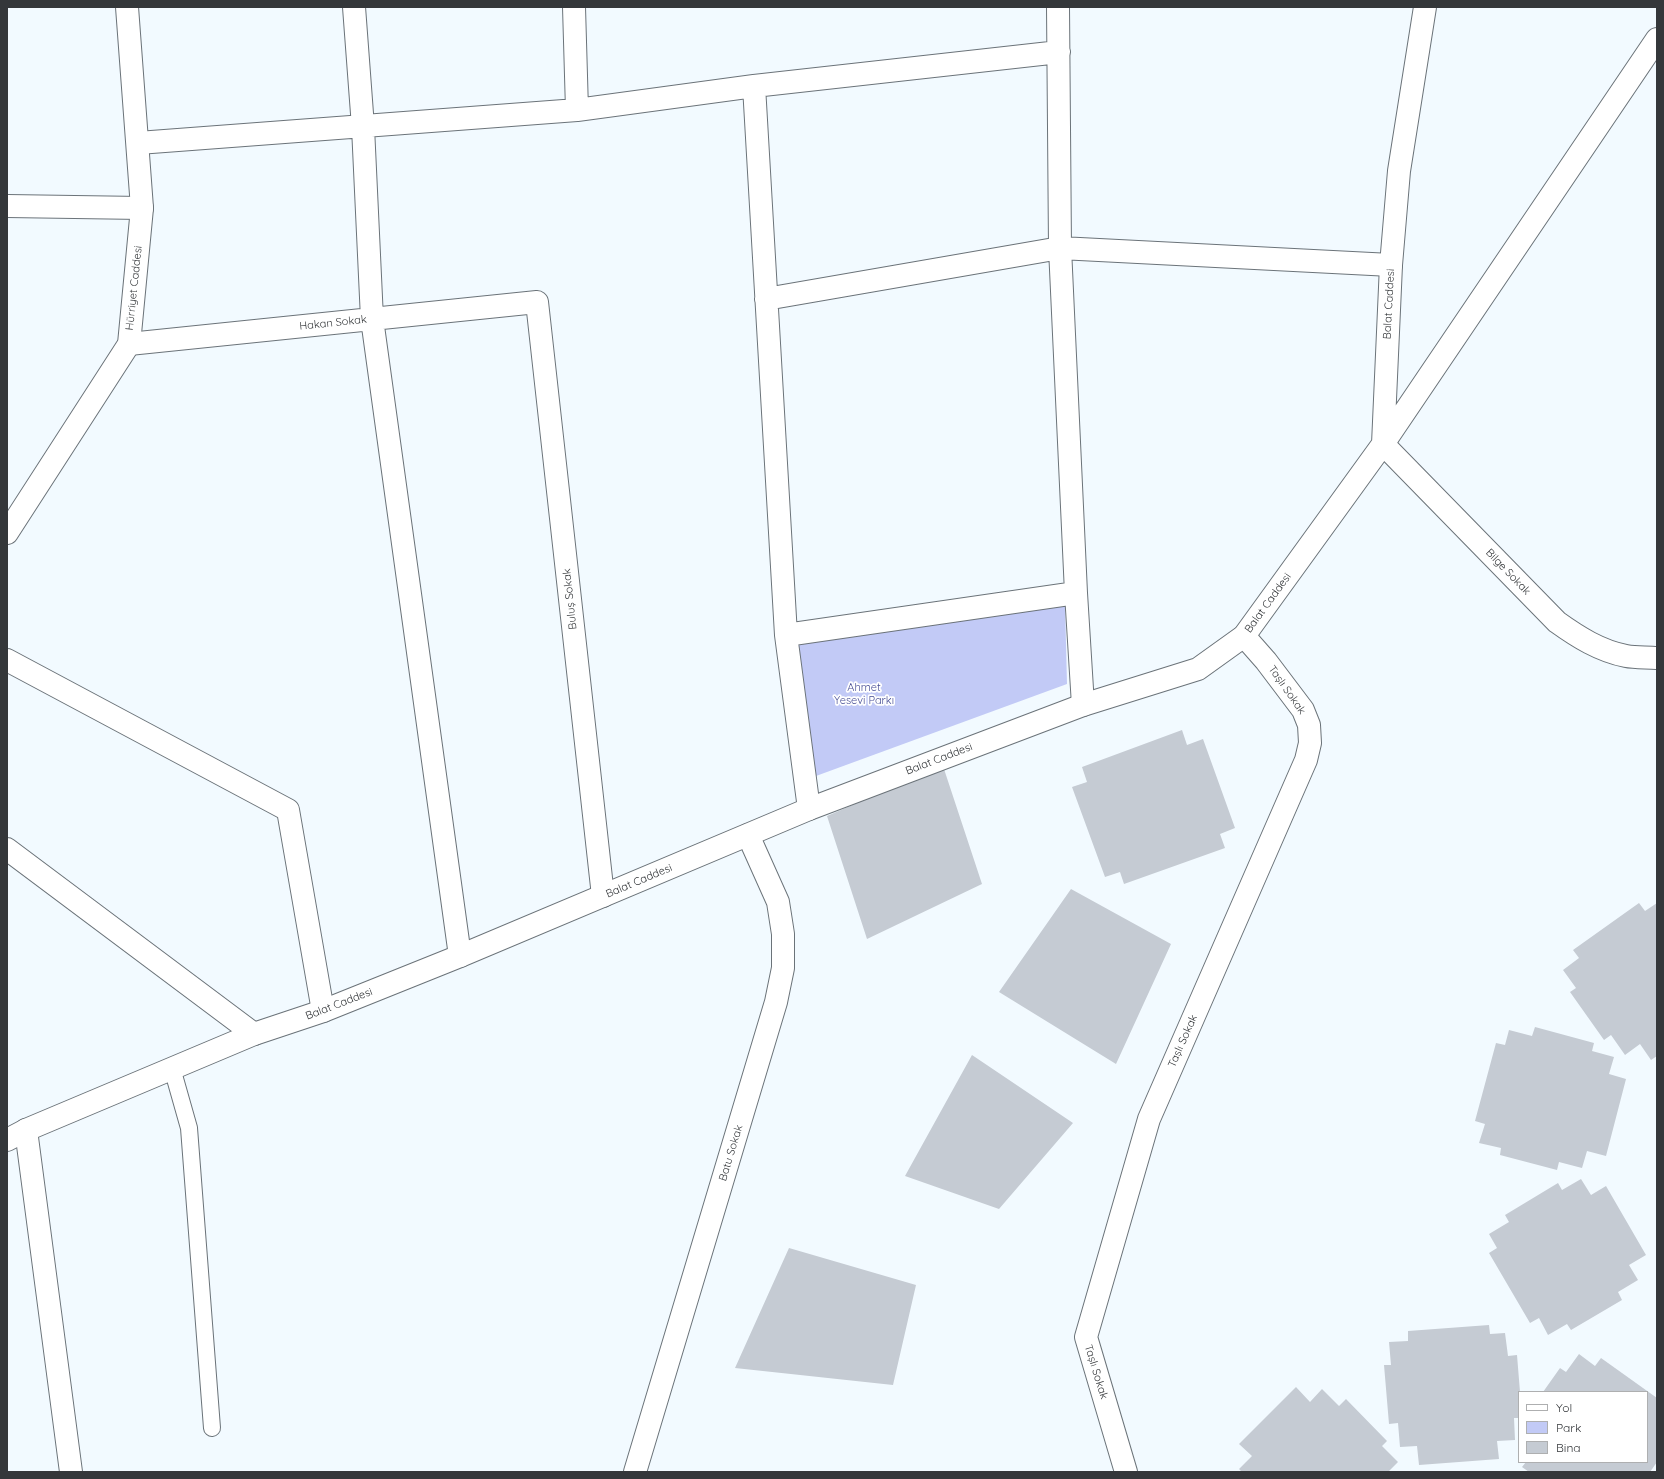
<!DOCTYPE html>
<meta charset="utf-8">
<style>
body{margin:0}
#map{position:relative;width:1664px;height:1479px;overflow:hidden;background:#f2faff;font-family:Quicksand,sans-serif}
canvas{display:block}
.frame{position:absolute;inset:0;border:8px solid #34373a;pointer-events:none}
.legend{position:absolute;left:1518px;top:1391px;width:130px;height:72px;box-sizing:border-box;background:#fff;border:1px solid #aeafb0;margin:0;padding:5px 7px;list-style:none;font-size:12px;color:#34373a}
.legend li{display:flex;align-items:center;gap:8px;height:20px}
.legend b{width:20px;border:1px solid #aeafb0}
</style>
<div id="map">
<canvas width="1664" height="1479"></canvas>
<div class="frame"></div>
<ul class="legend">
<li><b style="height:5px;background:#fff"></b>Yol</li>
<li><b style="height:11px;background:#c2caf6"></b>Park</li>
<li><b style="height:11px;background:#c5cbd3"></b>Bina</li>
</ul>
</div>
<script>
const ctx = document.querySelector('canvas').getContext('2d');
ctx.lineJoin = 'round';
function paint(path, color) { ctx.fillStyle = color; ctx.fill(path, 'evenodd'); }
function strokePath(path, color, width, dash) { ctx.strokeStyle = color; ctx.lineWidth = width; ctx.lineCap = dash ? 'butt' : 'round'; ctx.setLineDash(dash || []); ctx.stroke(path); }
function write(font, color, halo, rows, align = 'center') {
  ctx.font = font + ' Quicksand,sans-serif'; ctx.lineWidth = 3.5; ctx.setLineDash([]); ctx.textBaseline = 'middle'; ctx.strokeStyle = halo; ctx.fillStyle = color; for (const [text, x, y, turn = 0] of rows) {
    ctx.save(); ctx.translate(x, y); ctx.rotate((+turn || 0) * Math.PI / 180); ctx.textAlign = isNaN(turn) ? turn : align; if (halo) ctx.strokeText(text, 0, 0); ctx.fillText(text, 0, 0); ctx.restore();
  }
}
const green = new Path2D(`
 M 1065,603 L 1067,684 L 816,776 L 796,643 Z`);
const building = new Path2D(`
 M 1182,730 L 1187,745 L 1203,739 L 1235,828 L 1220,834 L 1225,848 L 1124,884 L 1120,872 L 1105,877 L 1072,787 L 1087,782 L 1082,767 Z
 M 943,766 L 982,884 L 867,939 L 827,816 Z
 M 1071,889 L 1171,944 L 1116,1064 L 999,992 Z
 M 1639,903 L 1645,911 L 1657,903 L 1657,1056 L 1651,1060 L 1640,1044 L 1625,1055 L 1611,1035 L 1604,1040 L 1570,992 L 1576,988 L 1563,970 L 1579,958 L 1573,950 Z
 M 1535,1027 L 1594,1043 L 1592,1051 L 1614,1057 L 1609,1074 L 1626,1079 L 1606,1156 L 1587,1151 L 1582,1168 L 1559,1162 L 1557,1170 L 1500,1155 L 1501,1148 L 1479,1143 L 1485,1124 L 1475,1121 L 1496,1043 L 1505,1045 L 1509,1030 L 1532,1036 Z
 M 972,1055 L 1073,1123 L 999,1209 L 905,1176 Z
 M 1581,1179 L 1591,1195 L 1606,1186 L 1646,1255 L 1629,1265 L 1638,1280 L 1618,1292 L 1622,1300 L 1571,1330 L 1567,1324 L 1548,1335 L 1539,1318 L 1530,1323 L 1489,1253 L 1497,1248 L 1489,1234 L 1509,1222 L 1505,1215 L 1558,1183 L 1562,1190 Z
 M 789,1248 L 916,1285 L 893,1385 L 735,1368 Z
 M 1489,1325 L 1490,1334 L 1505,1333 L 1508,1356 L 1517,1355 L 1520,1392 L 1519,1418 L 1514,1418 L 1515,1440 L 1497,1441 L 1499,1459 L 1419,1465 L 1417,1446 L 1400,1447 L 1398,1423 L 1389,1424 L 1384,1365 L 1391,1365 L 1389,1342 L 1408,1341 L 1408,1331 Z
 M 1579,1354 L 1595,1366 L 1601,1358 L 1657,1398 L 1657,1462 L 1650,1472 L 1529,1472 L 1522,1467 L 1526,1462 L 1647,1462 L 1647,1392 L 1543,1392 L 1560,1368 L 1566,1372 Z
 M 1296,1387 L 1310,1402 L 1322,1389 L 1339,1406 L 1346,1399 L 1387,1441 L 1382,1446 L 1398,1462 L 1388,1472 L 1242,1472 L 1239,1469 L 1252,1456 L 1239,1444 Z`);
const service = new Path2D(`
 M 172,1068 L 189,1128 L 212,1428`);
const minor = new Path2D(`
 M 354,7 L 363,127 L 372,319 L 460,956
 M 574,7 L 577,110
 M 1058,7 L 1060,248 L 1076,593 L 1083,705
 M 754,86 L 786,635 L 809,809
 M 138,143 L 577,110 L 754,86 L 1059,52
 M 7,206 L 142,208
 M 766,299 L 1060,248 L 1391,265
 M 129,344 L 537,302 L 603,896
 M 1383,444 L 1557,622 C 1578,637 1600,651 1626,656 C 1636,658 1647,657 1657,658
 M 786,635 L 1076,593
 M 7,660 L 288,810 L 323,1011
 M 7,849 L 254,1034
 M 26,1130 L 71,1472
 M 635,1472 L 776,1002 L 783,968 L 783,934 L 778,902 L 748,835
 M 1126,1472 L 1086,1337 L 1149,1119 L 1306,760 L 1310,743 L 1309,725 L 1303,710 L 1266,661 L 1244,636`);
const tertiary = new Path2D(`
 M 1383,444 L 1657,39
 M 7,533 L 129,344 L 142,208 L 127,7
 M 7,1140 L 26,1130 L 254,1034 L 323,1011 L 460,956 L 809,809 L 1083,705 L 1198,669 L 1244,636 L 1383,444 L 1391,265 L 1399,171 L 1425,7`);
const streetNames = [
 ["Hürriyet Caddesi",134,288,-84],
 ["Balat Caddesi",1389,304,-87],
 ["Hakan Sokak",333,323,-6],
 ["Bilge Sokak",1508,572,46],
 ["Buluş Sokak",570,599,-96],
 ["Balat Caddesi",1268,603,-54],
 ["Taşlı Sokak",1287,690,55],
 ["Balat Caddesi",939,759,-21],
 ["Balat Caddesi",639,881,-23],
 ["Balat Caddesi",339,1004,-21],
 ["Taşlı Sokak",1183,1041,-66],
 ["Batu Sokak",731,1153,-73],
 ["Taşlı Sokak",1096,1372,73]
];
const parkNames = [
 ["Ahmet",864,688],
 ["Yesevi Parkı",864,701]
];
paint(green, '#c2caf6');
paint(building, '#c5cbd3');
strokePath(service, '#6b7379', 18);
strokePath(minor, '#6b7379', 24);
strokePath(tertiary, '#6b7379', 24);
strokePath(service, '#fff', 16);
strokePath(minor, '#fff', 22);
strokePath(tertiary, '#fff', 22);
write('11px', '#34373a', '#fff', streetNames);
write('11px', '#464d94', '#fff', parkNames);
</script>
